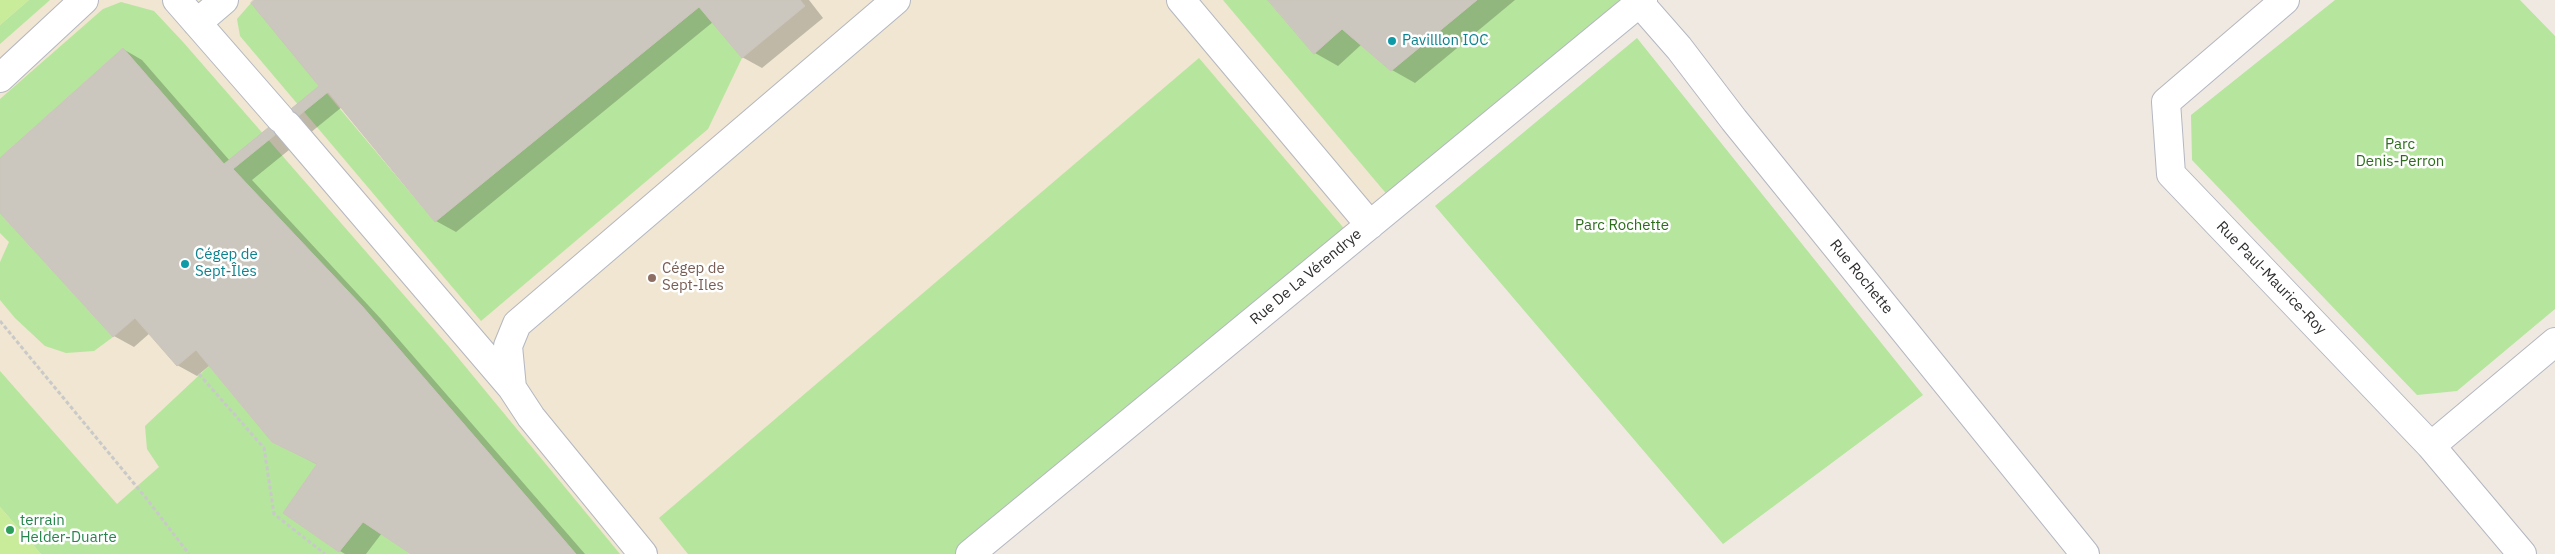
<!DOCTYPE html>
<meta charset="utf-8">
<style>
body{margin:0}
canvas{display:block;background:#efe9e1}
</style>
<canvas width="2555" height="554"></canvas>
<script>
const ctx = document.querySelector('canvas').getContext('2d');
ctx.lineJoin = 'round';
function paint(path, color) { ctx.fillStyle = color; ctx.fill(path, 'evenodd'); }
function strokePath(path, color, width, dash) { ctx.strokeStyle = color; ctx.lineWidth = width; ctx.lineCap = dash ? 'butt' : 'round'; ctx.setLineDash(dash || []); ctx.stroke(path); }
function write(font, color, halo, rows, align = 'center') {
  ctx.font = font + ' "IBM Plex Sans",sans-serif'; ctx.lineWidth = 5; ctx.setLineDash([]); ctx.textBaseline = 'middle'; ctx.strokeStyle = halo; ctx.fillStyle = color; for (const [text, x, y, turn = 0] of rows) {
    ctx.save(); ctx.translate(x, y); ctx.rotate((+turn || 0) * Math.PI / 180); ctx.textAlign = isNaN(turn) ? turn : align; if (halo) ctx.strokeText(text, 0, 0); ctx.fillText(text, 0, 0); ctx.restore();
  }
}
const education = new Path2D(`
 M 0,0 L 1637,0 L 970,554 L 0,554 Z`);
const green = new Path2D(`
 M 29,0 L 50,0 L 0,44 L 0,25 Z
 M 1223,0 L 1268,0 L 1314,53 L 1342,29 L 1391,71 L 1477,0 L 1637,0 L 1395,204 Z
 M 2335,0 L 2520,0 L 2555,36 L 2555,309 L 2457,391 L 2417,395 L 2192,160 L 2191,115 Z
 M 121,2 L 154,11 L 183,42 L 450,348 L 620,554 L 576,554 L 362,306 L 233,169 L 224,164 L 123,48 L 0,158 L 0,99 L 103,9 Z
 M 251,3 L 435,222 L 699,7 L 742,58 L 708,129 L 481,321 L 240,36 L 237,19 Z
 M 1637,38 L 1923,395 L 1723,544 L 1435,206 Z
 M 1199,58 L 1353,239 L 970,554 L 688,554 L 659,518 Z
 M 0,213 L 113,337 L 94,351 L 66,353 L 45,346 L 15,318 L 0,300 L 0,262 L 9,242 L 0,233 Z
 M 209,366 L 272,442 L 317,464 L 283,513 L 339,552 L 363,522 L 411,554 L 41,554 L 0,507 L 0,371 L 117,504 L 159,467 L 147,449 L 145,426 Z`);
const pitch = new Path2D(`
 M 0,0 L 29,0 L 0,25 Z
 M 0,507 L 41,554 L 0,554 Z`);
const shadow = new Path2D(`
 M 256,0 L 809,0 L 823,18 L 762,68 L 742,57 L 713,22 L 456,232 L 436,221 L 342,107 L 252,180 L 381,319 L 585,554 L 412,554 L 382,533 L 366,554 L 345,554 L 340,551 L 284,513 L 318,465 L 273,441 L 210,365 L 197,376 L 177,365 L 150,333 L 134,347 L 114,336 L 0,211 L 0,160 L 123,49 L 142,60 L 230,161 L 321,86 Z
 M 1269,0 L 1515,0 L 1415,83 L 1392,70 L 1362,44 L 1338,66 L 1315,53 Z`);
const building = new Path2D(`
 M 254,0 L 800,0 L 805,6 L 742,58 L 699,7 L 435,222 L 328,92 L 233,169 L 362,306 L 576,554 L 411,554 L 363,522 L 339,552 L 283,513 L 317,464 L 272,442 L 196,350 L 177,366 L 135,318 L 113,337 L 0,213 L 0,158 L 123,48 L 224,164 L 319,86 L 251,3 Z
 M 1268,0 L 1477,0 L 1391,71 L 1342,29 L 1314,54 Z`);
const path = new Path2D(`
 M 0,321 L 146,498 L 189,554
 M 199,374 L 264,448 L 274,514 L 325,554`);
const minor = new Path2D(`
 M 177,0 L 280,118
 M 1181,0 L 1370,225
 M 1637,0 L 1679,48 L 1734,120 L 2085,554
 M 2285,0 L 2166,102 L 2171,174 L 2431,446 L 2522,554
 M 197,23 L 224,0
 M 0,78 L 84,0
 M 287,125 L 512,388
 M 2431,446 L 2555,342
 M 643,554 L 531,417 L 512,388 L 508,346 L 517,324 L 896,0
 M 970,554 L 1643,0`);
const markers = [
 [1392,41,5,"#0f9aa8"],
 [185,264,5,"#0f9aa8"],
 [652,278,5,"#8d6e63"],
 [10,530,5,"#2e9e5b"]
];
const cultureNames = [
 ["Pavilllon IOC",1402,41],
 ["Cégep de",195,255],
 ["Sept-Îles",195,272]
];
const parkNames = [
 ["Parc",2400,145],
 ["Denis-Perron",2400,162],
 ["Parc Rochette",1622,226]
];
const educationNames = [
 ["Cégep de",662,269],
 ["Sept-Iles",662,286]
];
const streetNames = [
 ["Rue De La Vérendrye",1306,277,-40],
 ["Rue Rochette",1861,277,51],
 ["Rue Paul-Maurice-Roy",2271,278,46]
];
const leisureNames = [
 ["terrain",20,521],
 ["Helder-Duarte",20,538]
];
paint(education, '#f0e6d1');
paint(green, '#b6e59e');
paint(pitch, '#c9ec9a');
paint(shadow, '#0003');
paint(building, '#cbc7bf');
strokePath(building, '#cbc5ba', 1);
strokePath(minor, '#b4b7c1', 30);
strokePath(path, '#c9c9c9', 3, [4, 2.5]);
strokePath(minor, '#fff', 28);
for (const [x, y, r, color] of markers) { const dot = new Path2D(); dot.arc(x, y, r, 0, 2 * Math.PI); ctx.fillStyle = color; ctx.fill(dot); strokePath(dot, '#fff', 2); }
write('15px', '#0d838f', '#fff', cultureNames, 'left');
write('15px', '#2c6e1b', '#fff', parkNames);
write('15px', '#785e54', '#fff', educationNames, 'left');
write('15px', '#2e2e2e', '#fff', streetNames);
write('15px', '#27864d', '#fff', leisureNames, 'left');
</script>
